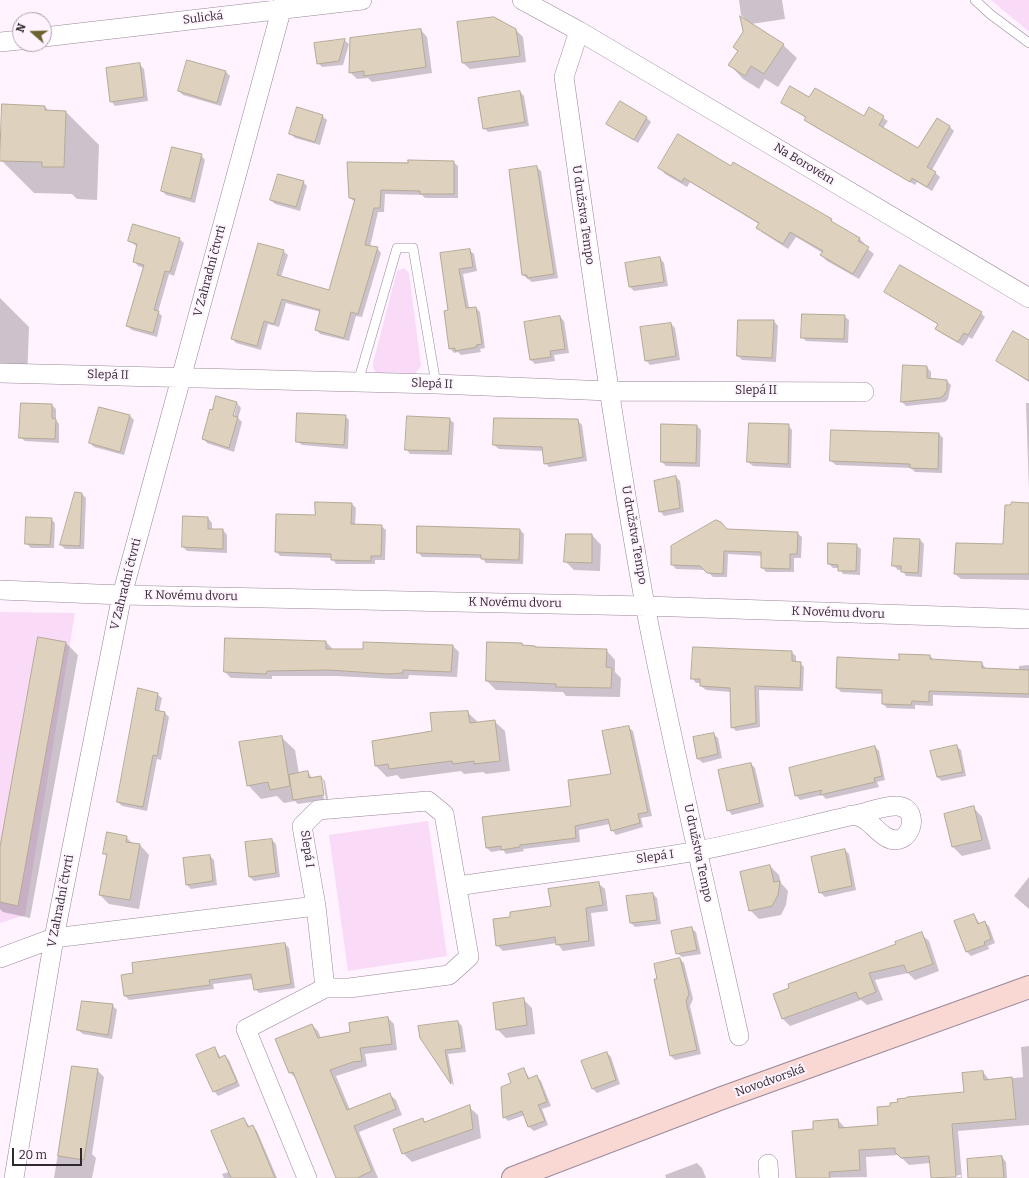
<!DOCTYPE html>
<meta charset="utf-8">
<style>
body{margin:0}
#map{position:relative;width:1029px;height:1178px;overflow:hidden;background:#fef3fe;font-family:Bitter,serif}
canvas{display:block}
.north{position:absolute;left:12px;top:12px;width:40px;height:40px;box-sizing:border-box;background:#fef3fe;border:1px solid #aca3ac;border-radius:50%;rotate:290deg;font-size:11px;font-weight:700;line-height:16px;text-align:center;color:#302a30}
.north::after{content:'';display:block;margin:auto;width:14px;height:18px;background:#6b622f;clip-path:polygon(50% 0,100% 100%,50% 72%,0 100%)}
.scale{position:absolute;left:12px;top:1148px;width:70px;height:18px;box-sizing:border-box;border:2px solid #302a30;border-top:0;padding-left:5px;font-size:12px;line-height:14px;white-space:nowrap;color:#302a30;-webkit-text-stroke:3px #fef3fe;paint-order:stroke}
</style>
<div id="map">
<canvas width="1029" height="1178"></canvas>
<div class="north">N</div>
<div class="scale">20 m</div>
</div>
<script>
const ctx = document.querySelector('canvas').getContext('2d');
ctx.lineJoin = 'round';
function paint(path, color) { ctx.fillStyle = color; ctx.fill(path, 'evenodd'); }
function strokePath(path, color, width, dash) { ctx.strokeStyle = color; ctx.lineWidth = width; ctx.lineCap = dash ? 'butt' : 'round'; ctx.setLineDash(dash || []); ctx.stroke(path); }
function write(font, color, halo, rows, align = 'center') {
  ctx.font = font + ' Bitter,serif'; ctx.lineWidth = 4; ctx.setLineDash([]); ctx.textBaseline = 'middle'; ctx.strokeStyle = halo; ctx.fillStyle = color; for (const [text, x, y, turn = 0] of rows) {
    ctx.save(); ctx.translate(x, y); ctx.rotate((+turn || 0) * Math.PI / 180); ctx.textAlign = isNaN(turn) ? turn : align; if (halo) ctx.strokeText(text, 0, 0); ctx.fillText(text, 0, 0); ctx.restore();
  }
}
const green = new Path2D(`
 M 991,0 L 1029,0 L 1029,31 L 1027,30 Z
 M 404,268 L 409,273 L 421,366 L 415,374 L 376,373 L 373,368 L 373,363 L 397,271 Z
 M 0,612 L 75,613 L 25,915 L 0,923 Z
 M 428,821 L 447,956 L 348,971 L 329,835 Z`);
const shadow = new Path2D(`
 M 739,0 L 782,0 L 785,19 L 751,24 L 783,45 L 797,58 L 778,87 L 765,79 L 759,89 L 743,79 L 730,65 L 738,52 L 734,47 L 744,33 L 745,19 L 741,15 Z
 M 421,30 L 427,37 L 432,73 L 372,82 L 368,78 L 357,79 L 350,72 Z
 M 516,30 L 523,37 L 526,62 L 470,69 L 463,63 Z
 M 344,40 L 349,44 L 343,65 L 322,67 L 318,63 Z
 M 139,64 L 144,69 L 148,101 L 115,106 L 111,101 Z
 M 226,72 L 230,76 L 221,106 L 183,95 L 179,91 Z
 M 520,92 L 524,96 L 529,126 L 488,132 L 484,128 Z
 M 810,98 L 864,117 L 869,109 L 888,121 L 883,128 L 919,149 L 938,119 L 950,127 L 954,131 L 932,170 L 940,177 L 932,191 L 917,182 L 915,185 L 810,124 L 806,118 L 782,102 Z
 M 45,107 L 49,111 L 66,112 L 99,145 L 97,200 L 77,199 L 72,194 L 34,193 L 1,160 Z
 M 322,116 L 327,120 L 320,145 L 295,138 L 291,134 Z
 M 646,117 L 651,122 L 638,143 L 608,124 Z
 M 201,155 L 205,160 L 195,203 L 166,195 L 162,191 Z
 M 453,162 L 458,166 L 458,198 L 425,198 L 422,195 L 385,194 L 384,212 L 378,212 L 370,247 L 377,248 L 381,253 L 362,317 L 356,316 L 349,341 L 320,334 L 316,329 L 321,312 L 286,303 L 279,327 L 268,324 L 261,350 L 236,343 L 232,338 L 259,244 L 283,251 L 288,255 L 281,277 L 330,292 L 355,202 L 350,198 L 348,163 ZM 282,252 L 284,252 L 276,280 L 274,280 Z
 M 536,167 L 541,171 L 558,278 L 532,282 L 523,275 Z
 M 731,167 L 831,220 L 836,225 L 859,238 L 865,244 L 864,246 L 874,254 L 859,279 L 827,261 L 821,255 L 823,253 L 796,237 L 788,249 L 763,233 L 757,228 L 759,224 L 690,182 L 687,187 L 665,174 L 660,168 Z
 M 303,182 L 307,186 L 300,211 L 275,204 L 271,200 Z
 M 179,239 L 184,243 L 174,276 L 169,274 L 158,312 L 162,316 L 157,337 L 132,330 L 127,326 L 145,268 L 138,266 L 134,261 L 138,247 L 129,241 Z
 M 469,250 L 474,254 L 477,271 L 463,274 L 469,308 L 476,308 L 480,312 L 485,348 L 480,349 L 481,352 L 461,355 L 458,352 L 454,353 L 450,348 L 450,311 L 441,254 Z
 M 660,258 L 664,263 L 668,286 L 634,291 L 630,287 Z
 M 885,292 L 981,313 L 985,317 L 972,339 L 969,337 L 963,346 L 941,333 L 937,329 L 939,325 Z
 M 0,298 L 29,327 L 27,381 L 0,380 Z
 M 844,316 L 849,320 L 848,343 L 806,341 L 802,337 Z
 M 560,317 L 564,321 L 569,353 L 554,355 L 555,361 L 535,364 L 531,360 L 525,323 Z
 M 774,321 L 778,326 L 776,362 L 742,360 L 738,356 Z
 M 671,324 L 675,328 L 680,360 L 650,365 L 646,360 Z
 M 1029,341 L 1029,382 L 997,361 Z
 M 904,366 L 927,367 L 931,372 L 931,380 L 947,381 L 951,385 L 948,399 L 945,402 L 906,406 L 902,402 Z
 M 237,403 L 241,408 L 238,418 L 242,422 L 234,452 L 207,443 L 203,438 L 213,411 ZM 235,405 L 237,405 L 233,421 L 231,420 Z
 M 1026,403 L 1029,403 L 1029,491 Z
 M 52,405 L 56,409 L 56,420 L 59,424 L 59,443 L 25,441 L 20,437 Z
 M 130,416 L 134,420 L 124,455 L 94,447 L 90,443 Z
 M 345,416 L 349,420 L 348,449 L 302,445 L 297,441 Z
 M 449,419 L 454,423 L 452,455 L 410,454 L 406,449 Z
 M 577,420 L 582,425 L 587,461 L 549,467 L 545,463 L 543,451 L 499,449 L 494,445 Z
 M 662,425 L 697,426 L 701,430 L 700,467 L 666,466 L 662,462 Z
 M 788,425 L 792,430 L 791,468 L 753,466 L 748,462 Z
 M 939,434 L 943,438 L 942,473 L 915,472 L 911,468 L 836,465 L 831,461 Z
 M 676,477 L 680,481 L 684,512 L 664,516 L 660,511 Z
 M 82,494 L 86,498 L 84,549 L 65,549 L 61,545 Z
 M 352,504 L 356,508 L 355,525 L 381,526 L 386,530 L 385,560 L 375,560 L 375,564 L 336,564 L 332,558 L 280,556 L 276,551 Z
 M 1029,504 L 1029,580 L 961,579 L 955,574 L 1004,545 Z
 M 184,517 L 208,518 L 212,523 L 212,530 L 223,530 L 227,535 L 227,553 L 187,551 L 183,547 Z
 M 51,519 L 55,523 L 54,548 L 31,548 L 26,543 Z
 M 520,530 L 524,534 L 523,564 L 486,563 L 482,558 L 422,557 L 418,552 Z
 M 727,530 L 797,533 L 802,537 L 801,558 L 794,558 L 794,572 L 766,572 L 762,567 L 762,556 L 728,554 L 727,577 L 713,577 L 706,570 L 676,569 L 672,564 Z
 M 592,535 L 601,545 L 600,571 L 574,570 L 565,561 Z
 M 895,539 L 920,540 L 924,544 L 922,577 L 906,576 L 902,570 L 898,570 L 893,565 Z
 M 856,545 L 861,549 L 860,575 L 843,574 L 839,568 L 833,568 L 829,564 Z
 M 326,642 L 332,648 L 332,650 L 453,646 L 459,652 L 457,677 L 409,675 L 408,679 L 395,679 L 336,676 L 272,676 L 272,679 L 231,678 L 225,672 Z
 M 66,643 L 78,655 L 30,918 L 3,912 L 0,909 L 0,849 Z
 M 522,644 L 524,646 L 536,648 L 606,650 L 615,660 L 615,672 L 621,678 L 620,697 L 566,696 L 563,692 L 496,690 L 487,681 Z
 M 791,652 L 796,656 L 796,662 L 800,663 L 804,667 L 803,691 L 759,690 L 760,727 L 736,731 L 732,727 L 731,692 L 706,690 L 701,686 L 701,683 L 696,683 L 692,678 Z
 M 930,656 L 934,660 L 982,663 L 986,669 L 1019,670 L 1019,666 L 1029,665 L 1029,698 L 933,695 L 933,706 L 915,705 L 915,709 L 887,708 L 883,704 L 883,694 L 841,692 L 837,688 L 900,661 Z
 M 157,694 L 162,698 L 159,712 L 165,713 L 169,717 L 161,760 L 157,759 L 147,811 L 122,806 L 118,802 Z
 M 467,712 L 479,723 L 494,721 L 505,731 L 510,771 L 486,774 L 483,772 L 464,774 L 461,771 L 401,779 L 397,775 L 387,777 L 376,766 L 373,742 L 434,732 Z
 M 628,727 L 633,731 L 652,816 L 641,818 L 643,827 L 616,835 L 612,830 L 610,824 L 579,830 L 580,842 L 523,849 L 524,851 L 506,854 L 503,850 L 491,852 L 487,848 L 572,806 L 612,774 Z
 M 713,734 L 718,738 L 722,758 L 703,763 L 698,759 Z
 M 281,737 L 295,750 L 299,774 L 308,772 L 312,778 L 321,777 L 325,781 L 328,799 L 326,800 L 323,780 L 321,780 L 324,800 L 298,804 L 295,801 L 284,803 L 277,796 L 261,799 L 248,785 Z
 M 956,746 L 961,750 L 966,776 L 942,781 L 937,777 Z
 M 875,747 L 879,751 L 885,780 L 877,782 L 879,787 L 826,799 L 822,795 L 800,800 L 796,795 Z
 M 751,764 L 755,768 L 764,807 L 732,815 L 728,810 Z
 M 973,807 L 982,817 L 991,849 L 962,856 L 953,847 Z
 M 126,837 L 133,844 L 140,845 L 149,855 L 139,909 L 109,904 L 100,895 L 107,856 L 104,853 Z
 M 272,840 L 276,844 L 280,877 L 254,881 L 249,876 Z
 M 845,850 L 849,854 L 856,890 L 825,897 L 820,892 Z
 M 210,856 L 214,860 L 217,885 L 191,889 L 187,885 L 184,859 Z
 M 770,866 L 779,875 L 781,883 L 788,891 L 786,905 L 781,915 L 759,919 L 750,910 Z
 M 1029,877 L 1029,909 L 1014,896 Z
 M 599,884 L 605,889 L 608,911 L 591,913 L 595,946 L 563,951 L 557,943 L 503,951 L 497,945 L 511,918 L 552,907 Z
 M 653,894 L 657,898 L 661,924 L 635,927 L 631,923 L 627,897 Z
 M 974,915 L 980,924 L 984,922 L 989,926 L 995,943 L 988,946 L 989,949 L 971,956 L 966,951 Z
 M 691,928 L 696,932 L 701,954 L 682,957 L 677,953 Z
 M 921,934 L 929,941 L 939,971 L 915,980 L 908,973 L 875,980 L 883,1000 L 867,1005 L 861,1000 L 790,1026 L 783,1019 L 774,995 Z
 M 285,944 L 289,948 L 295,988 L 259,993 L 255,989 L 253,979 L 213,984 L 214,989 L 129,1000 L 125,996 Z
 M 680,959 L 684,963 L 693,999 L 690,1006 L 701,1054 L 675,1060 L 671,1056 L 659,980 Z
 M 523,999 L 532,1008 L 535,1034 L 506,1038 L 497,1029 Z
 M 112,1005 L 117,1010 L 112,1039 L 83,1034 L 78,1030 Z
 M 388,1018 L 394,1024 L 397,1050 L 365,1054 L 367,1066 L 336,1076 L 350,1110 L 389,1094 L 396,1100 L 402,1115 L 359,1132 L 378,1178 L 337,1178 L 297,1079 L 290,1073 L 277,1040 L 312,1025 L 318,1031 L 321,1038 L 351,1033 Z
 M 458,1022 L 462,1026 L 466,1052 L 448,1054 L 454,1086 L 421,1038 Z
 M 1029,1046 L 1029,1125 L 958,1131 L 962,1178 L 951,1178 L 961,1177 L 961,1175 L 932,1178 L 930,1163 L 909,1165 L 899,1155 L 866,1157 L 867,1177 L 797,1178 L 814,1130 L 838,1120 L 845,1128 L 880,1126 L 965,1093 L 983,1072 L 990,1081 L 1023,1077 L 1021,1047 Z
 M 215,1048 L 221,1058 L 225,1056 L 229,1060 L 240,1086 L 218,1096 L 214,1091 Z
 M 607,1053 L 611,1057 L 620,1084 L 597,1093 L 593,1089 Z
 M 72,1067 L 97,1070 L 104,1077 L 92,1154 L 96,1158 L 92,1178 L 54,1178 Z
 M 524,1069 L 530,1079 L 537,1077 L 541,1081 L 551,1106 L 542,1109 L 548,1125 L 534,1131 L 529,1127 L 525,1115 L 508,1121 L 504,1117 L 512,1083 Z
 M 469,1107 L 478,1115 L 481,1138 L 412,1162 L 403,1153 L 423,1120 L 426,1122 Z
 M 244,1119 L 250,1127 L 253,1126 L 257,1131 L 277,1178 L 224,1178 L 222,1174 L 229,1172 Z
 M 1002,1157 L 1006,1162 L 1007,1178 L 969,1178 Z
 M 697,1163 L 702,1168 L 706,1178 L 666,1178 L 665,1175 Z`);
const building = new Path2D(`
 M 740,16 L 784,44 L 764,74 L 751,66 L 745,76 L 728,65 L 738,51 L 733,47 L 743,32 Z
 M 494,17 L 516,29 L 520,56 L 462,63 L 457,22 Z
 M 421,29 L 426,67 L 364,76 L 364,71 L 349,73 L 350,38 Z
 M 345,39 L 339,61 L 317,64 L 314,43 Z
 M 187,60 L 226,71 L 217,103 L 178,91 Z
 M 140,63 L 144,97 L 110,102 L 106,68 Z
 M 790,86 L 809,97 L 815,88 L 864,116 L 869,107 L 884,116 L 879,125 L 918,148 L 937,118 L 950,126 L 927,167 L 936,172 L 927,187 L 912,178 L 910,182 L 804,120 L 806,117 L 781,103 Z
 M 520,91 L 525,122 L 483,129 L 478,98 Z
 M 620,101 L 647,117 L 634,140 L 606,124 Z
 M 2,104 L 45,106 L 45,110 L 66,111 L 64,167 L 42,167 L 42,162 L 0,161 Z
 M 297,107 L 323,115 L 315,142 L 289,134 Z
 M 678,134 L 731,166 L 733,162 L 832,219 L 831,221 L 860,238 L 858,241 L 869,247 L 853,274 L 820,255 L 823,251 L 790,232 L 783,244 L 756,228 L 759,223 L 684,178 L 682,182 L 658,168 Z
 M 172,147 L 202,154 L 191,199 L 161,191 Z
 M 408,160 L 454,161 L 454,194 L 420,194 L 420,191 L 381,190 L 380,208 L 374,208 L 365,245 L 378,247 L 358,314 L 351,312 L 344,338 L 315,330 L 320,310 L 282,299 L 274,324 L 264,321 L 257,346 L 231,339 L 258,243 L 284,250 L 277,275 L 329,290 L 355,199 L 349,198 L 347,162 L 408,163 Z
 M 537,166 L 554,274 L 527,278 L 527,275 L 522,275 L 509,170 Z
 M 278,174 L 304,181 L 296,207 L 270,200 Z
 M 133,224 L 180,238 L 170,272 L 165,271 L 154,310 L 159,311 L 153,333 L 126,326 L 144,265 L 133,262 L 137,244 L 128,241 Z
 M 470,249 L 473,267 L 459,269 L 466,308 L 476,307 L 482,344 L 476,345 L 477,347 L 455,351 L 455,348 L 449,349 L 444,311 L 448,310 L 440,253 Z
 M 660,257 L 664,282 L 629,287 L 625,263 Z
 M 900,265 L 982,312 L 968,335 L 964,333 L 958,342 L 935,329 L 938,324 L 884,292 Z
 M 802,314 L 845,315 L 844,339 L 801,338 Z
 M 560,316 L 565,349 L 550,351 L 551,357 L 530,360 L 524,322 Z
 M 738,320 L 774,320 L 772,358 L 737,356 Z
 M 671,323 L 676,356 L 645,361 L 640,327 Z
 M 1013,331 L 1029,340 L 1029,381 L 996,361 Z
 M 903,365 L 927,366 L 927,378 L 947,380 L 947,390 L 944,395 L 940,398 L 901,402 Z
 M 216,396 L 237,402 L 233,416 L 238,417 L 229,448 L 202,439 L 210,409 L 212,410 Z
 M 21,403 L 52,404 L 52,418 L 56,419 L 55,439 L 19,438 Z
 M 99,407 L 130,415 L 120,452 L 89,443 Z
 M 297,413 L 346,415 L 344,445 L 296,442 Z
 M 407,416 L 450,418 L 448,451 L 405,450 Z
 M 494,418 L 578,419 L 583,457 L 544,464 L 542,447 L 493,445 Z
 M 749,423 L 789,424 L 788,464 L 747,462 Z
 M 661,424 L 697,425 L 696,463 L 661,462 Z
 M 831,430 L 939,433 L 938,469 L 910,468 L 910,464 L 830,461 Z
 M 676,476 L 680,508 L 659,512 L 654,481 Z
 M 75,492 L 82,493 L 80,546 L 60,545 Z
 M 315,502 L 352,503 L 351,524 L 382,525 L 381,556 L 371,556 L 371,561 L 331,560 L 331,554 L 275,552 L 276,514 L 315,515 Z
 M 1012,502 L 1029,503 L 1029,574 L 954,574 L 956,543 L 1003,544 L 1005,505 L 1010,505 Z
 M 183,516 L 208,517 L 208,529 L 223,529 L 223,549 L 182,547 Z
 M 26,517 L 52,518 L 50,545 L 25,544 Z
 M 716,520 L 721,522 L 727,529 L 798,532 L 797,554 L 790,554 L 790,569 L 761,568 L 761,552 L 724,551 L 723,574 L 707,573 L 700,566 L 671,565 L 671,546 Z
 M 417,526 L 520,529 L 519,560 L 481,559 L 481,555 L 417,553 Z
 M 566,534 L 592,534 L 592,563 L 564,562 Z
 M 894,538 L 920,539 L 918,573 L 901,572 L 901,566 L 892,566 Z
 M 828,543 L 857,544 L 856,571 L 838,571 L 838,565 L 828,564 Z
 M 38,637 L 66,642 L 18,906 L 0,902 L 0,847 Z
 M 225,638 L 326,641 L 326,649 L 363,649 L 363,642 L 453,645 L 451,672 L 403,670 L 403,673 L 388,674 L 329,670 L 267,671 L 266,674 L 224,672 Z
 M 487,642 L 522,643 L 522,645 L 535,646 L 535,647 L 607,649 L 606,667 L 612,668 L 611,688 L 556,687 L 556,684 L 486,681 Z
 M 693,647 L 792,651 L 792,661 L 801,662 L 800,688 L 755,686 L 756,723 L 731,728 L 730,688 L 700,686 L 700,679 L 691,679 Z
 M 899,654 L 930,655 L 930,659 L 982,662 L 982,668 L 1029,670 L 1029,694 L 929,691 L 929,702 L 912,701 L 911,705 L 882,704 L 882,690 L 836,688 L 837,657 L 899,660 Z
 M 138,688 L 158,693 L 155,710 L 165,712 L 157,756 L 153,755 L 143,807 L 117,802 Z
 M 468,711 L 470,723 L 495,720 L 500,761 L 474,764 L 474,761 L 453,764 L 452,761 L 389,769 L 388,764 L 375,766 L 372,741 L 432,731 L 430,713 Z
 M 629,726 L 648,812 L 638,814 L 640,823 L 611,831 L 608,819 L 575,826 L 576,838 L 520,845 L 520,847 L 501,850 L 501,846 L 486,848 L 482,817 L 571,806 L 568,780 L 611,774 L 602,731 Z
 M 714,733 L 718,754 L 697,759 L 693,737 Z
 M 282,736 L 290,786 L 270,790 L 268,782 L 247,786 L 239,742 Z
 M 957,745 L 963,772 L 937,777 L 930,751 Z
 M 875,746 L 882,776 L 874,778 L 875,782 L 820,795 L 822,790 L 795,796 L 789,768 Z
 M 751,763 L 760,803 L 727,811 L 718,770 Z
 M 308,771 L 309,778 L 321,776 L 324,795 L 293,800 L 289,775 Z
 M 974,806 L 982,840 L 952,847 L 944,814 Z
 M 107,832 L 127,836 L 126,842 L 140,844 L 130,900 L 99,895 L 107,854 L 103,854 Z
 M 272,839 L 276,873 L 249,877 L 245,842 Z
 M 845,849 L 852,886 L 819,893 L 811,857 Z
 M 210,855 L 213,881 L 186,885 L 183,858 Z
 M 770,865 L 774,882 L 780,881 L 778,895 L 772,906 L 749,911 L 740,872 Z
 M 599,882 L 603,905 L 586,908 L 589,941 L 556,945 L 555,937 L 496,946 L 493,919 L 510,917 L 510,912 L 551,906 L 548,889 Z
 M 653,893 L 657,920 L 630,923 L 626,896 Z
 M 974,914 L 978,924 L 985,921 L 991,939 L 984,942 L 985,945 L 966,952 L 954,921 Z
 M 692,927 L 697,950 L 676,954 L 671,931 Z
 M 922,932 L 933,964 L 907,973 L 904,965 L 869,973 L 876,992 L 859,999 L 856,992 L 782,1019 L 773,994 L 789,988 L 788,984 L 896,944 L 895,942 Z
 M 285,943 L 291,984 L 254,990 L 251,974 L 209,980 L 210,985 L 124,996 L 121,975 L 133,973 L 132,963 Z
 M 680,958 L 689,994 L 686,1001 L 697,1050 L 670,1056 L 654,979 L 657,979 L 654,964 Z
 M 524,998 L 527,1025 L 496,1030 L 493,1003 Z
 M 82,1001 L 113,1004 L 108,1035 L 77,1030 Z
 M 388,1017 L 392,1044 L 360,1048 L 362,1061 L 353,1062 L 330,1070 L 347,1110 L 390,1093 L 396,1109 L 354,1126 L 372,1171 L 357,1178 L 336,1178 L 293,1072 L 289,1073 L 275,1039 L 312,1024 L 318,1038 L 350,1032 L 349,1023 Z
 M 458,1021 L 462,1048 L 445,1050 L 451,1084 L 420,1038 L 418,1026 Z
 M 215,1047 L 219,1058 L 225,1055 L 237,1082 L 213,1092 L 196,1055 Z
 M 607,1052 L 616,1080 L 592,1089 L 581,1061 Z
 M 72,1066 L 98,1069 L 84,1160 L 58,1156 Z
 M 524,1068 L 528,1079 L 537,1075 L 547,1102 L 538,1105 L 545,1121 L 528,1127 L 522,1111 L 503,1118 L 501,1087 L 511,1083 L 508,1074 Z
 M 983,1071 L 984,1080 L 1012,1077 L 1016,1119 L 952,1124 L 956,1177 L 931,1178 L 929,1156 L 901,1158 L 895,1152 L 895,1148 L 859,1150 L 860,1170 L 829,1172 L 830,1178 L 796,1178 L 792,1131 L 813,1129 L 813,1121 L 838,1119 L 839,1128 L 878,1125 L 877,1107 L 890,1106 L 890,1103 L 898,1102 L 897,1099 L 907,1098 L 907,1097 L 964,1092 L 962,1073 Z
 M 470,1105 L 473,1129 L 402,1154 L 393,1129 L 423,1118 L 424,1122 Z
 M 244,1118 L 248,1127 L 253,1125 L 275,1178 L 231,1178 L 211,1131 Z
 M 1002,1156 L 1004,1178 L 968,1178 L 967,1159 Z`);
const service = new Path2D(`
 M 975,0 L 990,14 L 1029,43
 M 358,382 L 397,248 L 413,248 L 436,384`);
const minor = new Path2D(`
 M 522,0 L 579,31 L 1029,298
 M 579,31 L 564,77 C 589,253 613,430 645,605 C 673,749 707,893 739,1036
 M 44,37 L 362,0
 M 0,42 L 20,40
 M 0,373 L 436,384 L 609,391 L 864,392
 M 0,590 L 122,595 L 646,606 L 1029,619
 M 428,801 L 444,814 L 469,957 L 449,975 L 349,988 L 325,988 L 316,906 L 302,826 L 318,810 Z
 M 457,886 C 537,874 617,865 697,851 C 751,841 805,826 859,814 C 871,811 886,805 898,806 C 923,809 910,851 886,837 C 873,829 868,816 851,815
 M 0,958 L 54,938 L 316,906
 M 768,1164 L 769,1178
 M 14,1178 L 54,938 L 122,595 L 284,0
 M 307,1178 L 246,1029 L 325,988`);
const secondary = new Path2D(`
 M 513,1178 L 722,1098 L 1029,987`);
const streetNames = [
 ["Sulická",203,18,-7],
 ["Na Borovém",804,164,31],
 ["U družstva Tempo",583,215,82],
 ["V Zahradní čtvrti",210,271,-75],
 ["Slepá II",108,375,1],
 ["Slepá II",432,384,2],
 ["Slepá II",756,391],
 ["U družstva Tempo",634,535,80],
 ["V Zahradní čtvrti",126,584,-76],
 ["K Novému dvoru",191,596,1],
 ["K Novému dvoru",515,603,1],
 ["K Novému dvoru",838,613,2],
 ["Slepá I",307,849,82],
 ["U družstva Tempo",698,853,78],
 ["Slepá I",655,857,-8],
 ["V Zahradní čtvrti",61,901,-79],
 ["Novodvorská",770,1081,-20]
];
paint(green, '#f9dbf8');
paint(shadow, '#0003');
paint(building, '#ded1be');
strokePath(building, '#b6a996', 1);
strokePath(service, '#988797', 10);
strokePath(minor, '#988797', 20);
strokePath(secondary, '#988797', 24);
strokePath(service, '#fff', 9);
strokePath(minor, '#fff', 19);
strokePath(secondary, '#f9d8d4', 22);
write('12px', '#302a30', '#fef3fe', streetNames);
</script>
